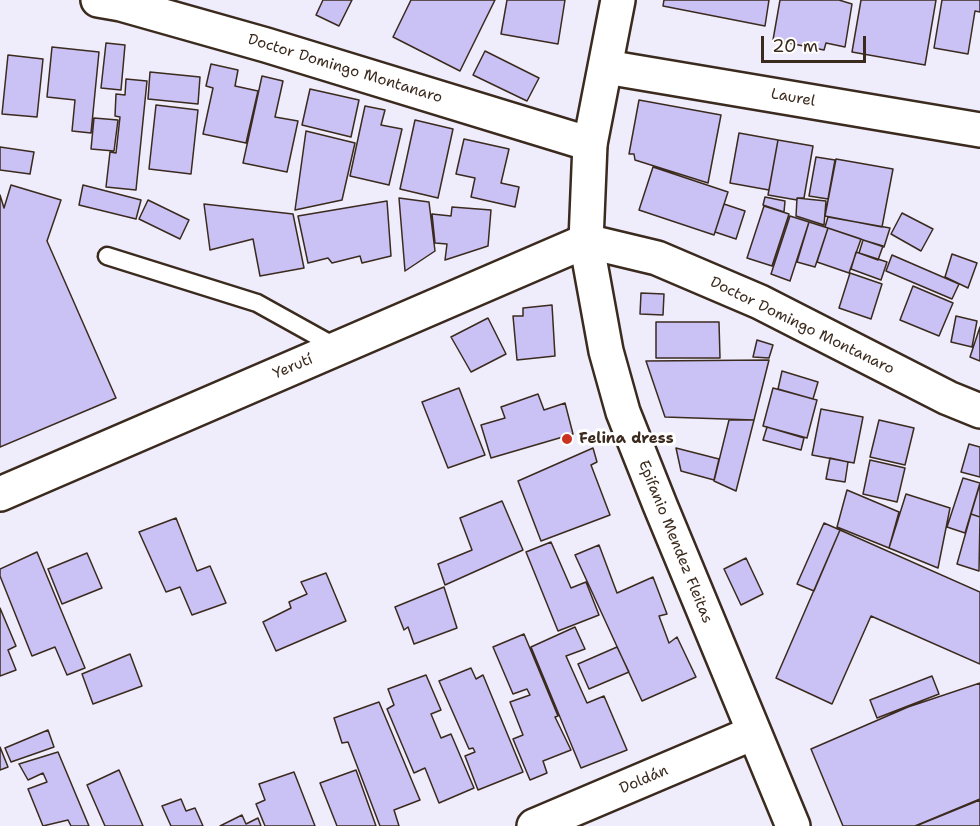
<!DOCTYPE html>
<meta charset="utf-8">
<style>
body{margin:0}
#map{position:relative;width:980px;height:826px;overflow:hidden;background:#efedfc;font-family:"Shantell Sans",sans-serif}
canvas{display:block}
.scale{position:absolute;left:761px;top:36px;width:105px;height:27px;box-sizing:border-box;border:3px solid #3b2a1e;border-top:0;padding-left:8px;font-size:18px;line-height:21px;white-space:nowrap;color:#3b2a1e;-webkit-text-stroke:4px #fff;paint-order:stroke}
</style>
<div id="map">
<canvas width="980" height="826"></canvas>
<div class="scale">20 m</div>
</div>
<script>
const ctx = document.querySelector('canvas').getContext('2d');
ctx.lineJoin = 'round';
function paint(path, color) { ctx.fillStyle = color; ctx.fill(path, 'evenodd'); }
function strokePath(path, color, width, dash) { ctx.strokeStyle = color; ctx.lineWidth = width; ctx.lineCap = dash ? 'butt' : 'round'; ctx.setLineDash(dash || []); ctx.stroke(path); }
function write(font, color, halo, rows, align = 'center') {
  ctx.font = font + ' "Shantell Sans",sans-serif'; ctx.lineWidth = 6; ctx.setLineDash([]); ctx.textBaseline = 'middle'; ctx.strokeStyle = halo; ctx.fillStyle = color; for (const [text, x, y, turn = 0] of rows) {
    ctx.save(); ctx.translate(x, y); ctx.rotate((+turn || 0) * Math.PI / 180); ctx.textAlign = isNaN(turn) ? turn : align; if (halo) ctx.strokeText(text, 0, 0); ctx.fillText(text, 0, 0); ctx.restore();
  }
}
const building = new Path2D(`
 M 323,0 L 352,0 L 339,26 L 316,15 Z
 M 411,0 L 495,0 L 460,71 L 393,37 Z
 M 507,0 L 565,0 L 558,44 L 501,34 Z
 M 664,0 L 769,0 L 765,26 L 663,6 Z
 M 780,0 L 839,0 L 852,4 L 845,47 L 826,43 L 824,50 L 773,40 Z
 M 861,0 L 936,0 L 925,65 L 852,52 Z
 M 942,0 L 980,0 L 980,12 L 975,11 L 968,54 L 934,48 Z
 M 106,43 L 125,45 L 121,90 L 101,88 Z
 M 52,47 L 99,52 L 91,133 L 72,131 L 75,100 L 47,97 Z
 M 485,51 L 539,78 L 527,101 L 473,75 Z
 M 8,55 L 43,59 L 37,117 L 2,114 Z
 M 211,64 L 238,70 L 235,86 L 258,91 L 246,143 L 203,134 L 213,88 L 206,86 Z
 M 150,72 L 200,77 L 198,104 L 148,99 Z
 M 262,76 L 283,81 L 275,117 L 298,121 L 287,172 L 243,163 Z
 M 126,79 L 147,81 L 136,190 L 106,187 L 110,152 L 116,153 L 120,117 L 115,116 L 116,94 L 125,95 Z
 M 310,89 L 359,100 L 351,137 L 302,125 Z
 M 639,100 L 721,115 L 708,183 L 635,160 L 634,154 L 629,154 Z
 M 156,105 L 198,110 L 191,174 L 149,169 Z
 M 365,106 L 385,110 L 381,125 L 402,129 L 389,185 L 350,176 Z
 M 94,118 L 118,120 L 114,151 L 91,149 Z
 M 415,120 L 453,129 L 438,198 L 400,189 Z
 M 306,131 L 355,143 L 342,200 L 295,210 Z
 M 739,133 L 778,140 L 769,190 L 730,183 Z
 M 464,139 L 509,149 L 501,183 L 519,187 L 515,207 L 471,197 L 475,178 L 456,174 Z
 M 778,140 L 813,146 L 804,198 L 797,198 L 797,200 L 768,195 Z
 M 0,147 L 34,152 L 30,174 L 0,170 Z
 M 816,157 L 835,160 L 828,199 L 809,196 Z
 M 836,159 L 893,169 L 882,227 L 825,216 Z
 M 653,167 L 728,192 L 714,235 L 639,210 Z
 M 11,185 L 61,200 L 47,241 L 116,398 L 0,447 L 0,195 L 4,208 Z
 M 83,185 L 141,200 L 136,219 L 79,205 Z
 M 765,197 L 785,201 L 784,212 L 763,205 Z
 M 399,198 L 429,202 L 435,251 L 405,271 Z
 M 797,198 L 826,201 L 824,225 L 796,216 Z
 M 148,200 L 189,220 L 180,239 L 139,219 Z
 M 387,201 L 391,256 L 362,263 L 360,256 L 332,263 L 328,258 L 308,263 L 298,216 Z
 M 204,204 L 293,214 L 304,268 L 260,276 L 253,239 L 210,250 Z
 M 724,204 L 745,211 L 736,239 L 715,232 Z
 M 764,206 L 789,214 L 772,266 L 747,258 Z
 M 452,207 L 491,210 L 488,246 L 445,260 L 447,244 L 435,243 L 432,214 L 451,216 Z
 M 902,213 L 933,229 L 921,251 L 891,234 Z
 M 790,216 L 809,222 L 790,281 L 771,274 Z
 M 828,217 L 890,228 L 884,247 L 825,227 Z
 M 809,222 L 828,228 L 815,267 L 797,262 Z
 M 828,228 L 861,239 L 849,273 L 817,262 Z
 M 863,240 L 883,246 L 878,260 L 859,253 Z
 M 856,252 L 887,262 L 881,280 L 851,269 Z
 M 952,254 L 977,263 L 968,288 L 945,277 Z
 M 892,255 L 959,284 L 952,299 L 886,271 Z
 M 850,273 L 882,284 L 871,319 L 839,308 Z
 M 913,286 L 953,303 L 939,336 L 900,320 Z
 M 641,293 L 664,294 L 663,315 L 640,314 Z
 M 552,305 L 555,356 L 517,360 L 513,316 L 523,316 L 523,308 Z
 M 956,316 L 977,321 L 972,347 L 951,342 Z
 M 488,318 L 506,354 L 471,372 L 451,337 Z
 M 656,322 L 719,322 L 720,358 L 656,358 Z
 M 980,327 L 980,361 L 970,357 Z
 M 757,340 L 773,345 L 769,358 L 753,357 Z
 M 769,360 L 754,420 L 665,417 L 646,361 Z
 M 782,371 L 818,382 L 813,399 L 778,389 Z
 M 459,388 L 485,455 L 448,468 L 422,402 Z
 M 773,388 L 817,400 L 807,438 L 763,426 Z
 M 538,394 L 544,410 L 565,403 L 573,434 L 491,458 L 481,425 L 505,418 L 501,407 Z
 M 821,409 L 863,417 L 854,463 L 812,455 Z
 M 729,420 L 754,420 L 736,491 L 714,481 Z
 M 879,420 L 914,428 L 905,465 L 870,457 Z
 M 767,427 L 804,438 L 801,450 L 763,440 Z
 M 969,444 L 980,447 L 980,477 L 961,472 Z
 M 593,448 L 597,462 L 591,465 L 610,515 L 541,541 L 518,481 Z
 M 676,448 L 719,459 L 714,480 L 681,471 Z
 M 830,458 L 848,462 L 845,482 L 826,479 Z
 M 870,460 L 905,468 L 897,502 L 863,494 Z
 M 963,478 L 980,483 L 965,533 L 947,527 Z
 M 980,484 L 980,517 L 971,514 Z
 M 847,490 L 899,512 L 889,548 L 837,527 Z
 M 906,494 L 950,508 L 938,568 L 889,548 Z
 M 502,501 L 523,550 L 445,585 L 438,564 L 472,550 L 460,518 Z
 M 971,514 L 980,517 L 979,571 L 957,564 Z
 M 176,518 L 197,571 L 210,566 L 226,603 L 192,615 L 180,587 L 166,592 L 139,532 Z
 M 824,523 L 840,530 L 814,591 L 797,584 Z
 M 840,530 L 980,592 L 980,664 L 871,616 L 832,704 L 776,678 Z
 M 551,542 L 571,588 L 586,582 L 599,615 L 558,631 L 526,552 Z
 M 599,545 L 617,593 L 653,577 L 667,614 L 659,616 L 669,643 L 677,637 L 696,677 L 642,701 L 575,555 Z
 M 37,552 L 85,668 L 67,675 L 55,647 L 32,656 L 0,576 L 0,569 Z
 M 87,553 L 102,588 L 62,604 L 48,569 Z
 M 746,558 L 763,594 L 741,605 L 724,569 Z
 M 326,573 L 346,621 L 276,651 L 263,622 L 291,608 L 289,602 L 307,594 L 301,582 Z
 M 444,587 L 457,628 L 414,644 L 408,627 L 404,630 L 395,607 Z
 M 0,608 L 16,646 L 8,650 L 16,670 L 0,676 Z
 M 575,627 L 585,649 L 566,656 L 587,703 L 604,696 L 627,750 L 581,768 L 531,647 Z
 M 524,634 L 558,716 L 555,717 L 571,750 L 543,761 L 547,773 L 530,780 L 513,739 L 523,735 L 510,702 L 530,695 L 527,689 L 513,694 L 493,647 Z
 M 617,647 L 629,672 L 589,689 L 578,664 Z
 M 130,654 L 142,686 L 93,704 L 82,674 Z
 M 471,668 L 476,679 L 483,675 L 523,772 L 478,790 L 465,756 L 475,752 L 473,748 L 469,749 L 439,681 Z
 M 426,675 L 441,710 L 431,714 L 441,738 L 451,734 L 474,788 L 439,803 L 425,768 L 414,773 L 387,709 L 394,705 L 388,689 Z
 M 932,676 L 939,694 L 877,718 L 870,700 Z
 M 980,683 L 980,799 L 915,826 L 843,826 L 811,749 L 908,707 Z
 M 379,702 L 420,800 L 394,810 L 399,826 L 380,826 L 348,742 L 342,743 L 334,718 Z
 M 48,730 L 54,747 L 11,762 L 5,748 Z
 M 0,747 L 8,767 L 0,770 Z
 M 58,752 L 89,826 L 71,826 L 68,820 L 43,826 L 28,789 L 47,782 L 43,773 L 28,780 L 19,764 Z
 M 119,770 L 143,826 L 105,826 L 87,785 Z
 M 356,770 L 376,826 L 337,826 L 320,783 Z
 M 294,772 L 315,826 L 265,826 L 256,804 L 265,800 L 259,784 Z
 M 181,799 L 186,811 L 195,808 L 203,826 L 171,826 L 162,806 Z
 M 980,800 L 980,826 L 916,826 Z
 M 242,815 L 246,824 L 258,818 L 261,826 L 220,826 Z`);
const service = new Path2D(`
 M 107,256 L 257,303 L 338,348`);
const minor = new Path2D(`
 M 98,0 L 121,4 L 266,45 L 590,144
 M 606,67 L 980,130
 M 0,494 L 586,241 L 657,258 L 760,302 L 948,398 L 980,411
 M 534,826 L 753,733`);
const tertiary = new Path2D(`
 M 618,0 L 590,144 L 586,241 L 606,351 L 623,412 L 660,505 L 793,826`);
const markers = [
 [567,439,6,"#c8321e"]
];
const streetNames = [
 ["Doctor Domingo Montanaro",345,69,17],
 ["Laurel",793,98,10],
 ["Doctor Domingo Montanaro",802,326,26],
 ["Yerutí",293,367,-23],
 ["Epifanio Mendez Fleitas",675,542,68],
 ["Doldán",644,780,-23]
];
const poiNames = [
 ["Felina dress",579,439]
];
paint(building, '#cac2f4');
strokePath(building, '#3b2a1e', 1.5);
strokePath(service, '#3b2a1e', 21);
strokePath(minor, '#3b2a1e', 38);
strokePath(tertiary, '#3b2a1e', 38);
strokePath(service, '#fff', 16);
strokePath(minor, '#fff', 33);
strokePath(tertiary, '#fff', 33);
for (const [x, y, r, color] of markers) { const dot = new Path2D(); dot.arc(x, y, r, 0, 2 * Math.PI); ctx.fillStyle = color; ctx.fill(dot); strokePath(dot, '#fff', 2); }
write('15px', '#3b2a1e', '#fff', streetNames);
write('bold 15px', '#3b2a1e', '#fff', poiNames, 'left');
</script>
